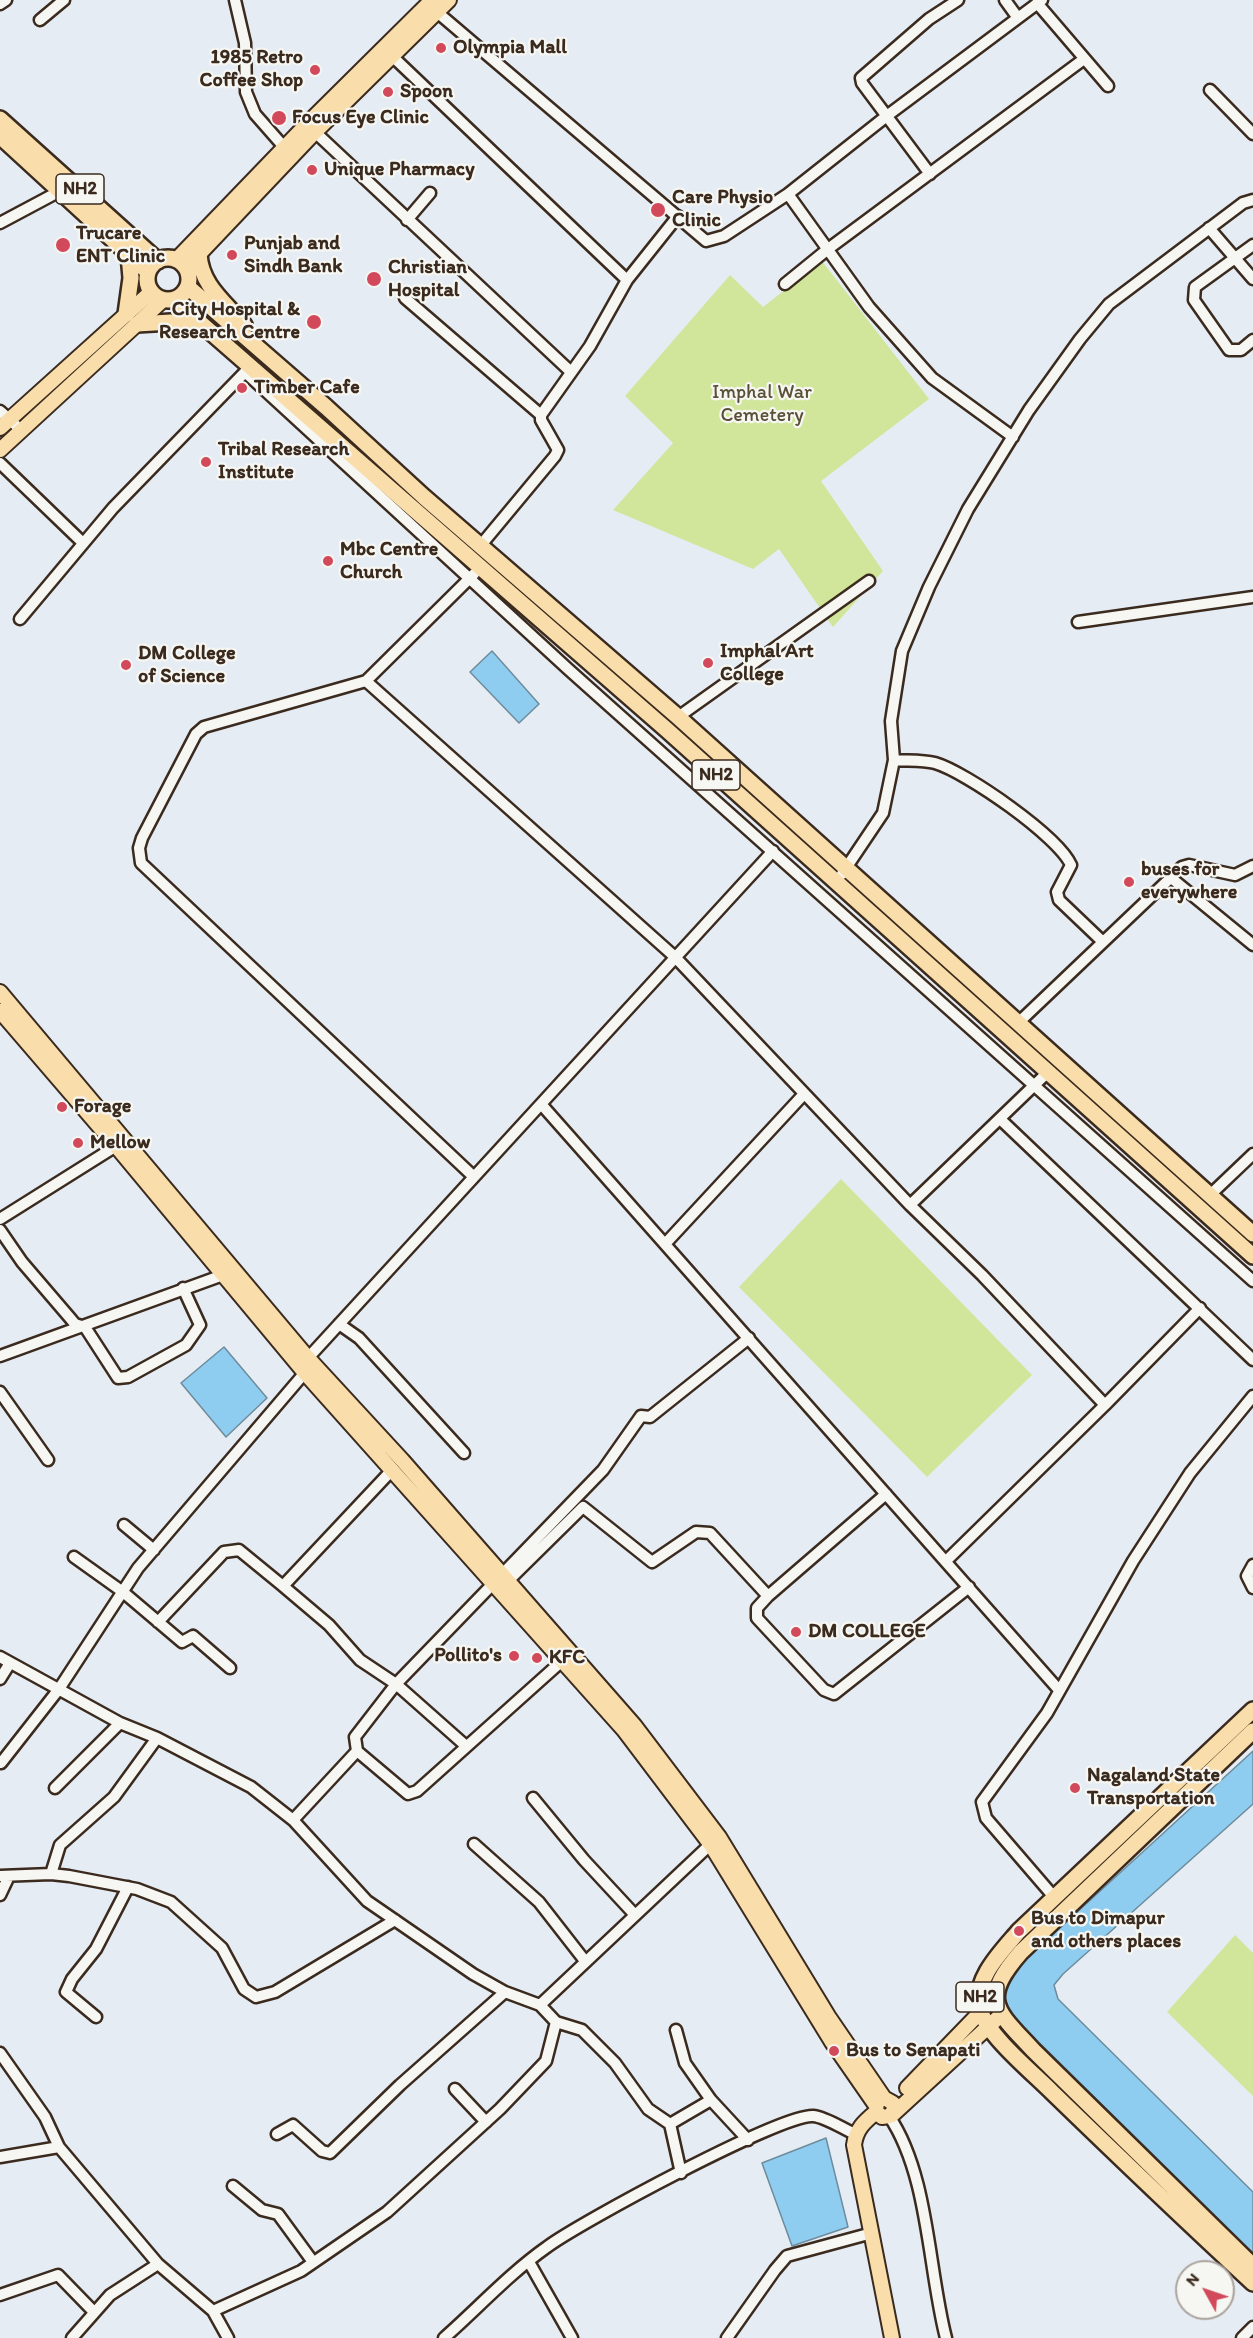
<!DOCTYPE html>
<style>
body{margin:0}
#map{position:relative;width:1253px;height:2338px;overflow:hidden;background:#e6ecf4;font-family:Itim,sans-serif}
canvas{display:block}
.north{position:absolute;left:1175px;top:2260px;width:60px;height:60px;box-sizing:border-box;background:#f6f6f2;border:2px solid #aba49d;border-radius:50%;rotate:310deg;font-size:16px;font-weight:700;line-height:24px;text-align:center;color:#3b2a1e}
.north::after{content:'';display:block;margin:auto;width:21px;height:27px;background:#d1495b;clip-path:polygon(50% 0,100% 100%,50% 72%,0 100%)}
</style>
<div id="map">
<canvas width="1253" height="2338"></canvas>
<div class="north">N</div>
</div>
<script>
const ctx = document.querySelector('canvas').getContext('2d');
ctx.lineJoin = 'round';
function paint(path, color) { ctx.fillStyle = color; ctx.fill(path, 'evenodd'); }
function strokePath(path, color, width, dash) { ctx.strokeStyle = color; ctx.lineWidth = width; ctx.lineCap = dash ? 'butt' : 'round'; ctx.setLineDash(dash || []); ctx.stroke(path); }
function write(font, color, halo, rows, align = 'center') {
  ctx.font = font + ' Itim,sans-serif'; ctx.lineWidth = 4.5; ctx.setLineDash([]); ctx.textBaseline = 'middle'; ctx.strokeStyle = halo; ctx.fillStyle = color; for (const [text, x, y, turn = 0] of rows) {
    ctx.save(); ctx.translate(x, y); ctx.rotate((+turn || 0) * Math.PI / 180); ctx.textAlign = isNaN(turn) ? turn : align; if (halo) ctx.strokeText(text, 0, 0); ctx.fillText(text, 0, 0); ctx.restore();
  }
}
const green = new Path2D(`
 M 822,261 L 929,399 L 821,481 L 883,571 L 833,627 L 779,549 L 753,569 L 613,510 L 673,443 L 625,396 L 730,275 L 763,307 Z
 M 841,1179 L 1032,1375 L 927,1477 L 739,1287 Z
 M 1235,1935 L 1253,1953 L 1253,2096 L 1167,2012 Z`);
const water = new Path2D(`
 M 492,651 L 539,704 L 519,723 L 470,672 Z
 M 224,1347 L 267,1398 L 226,1437 L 181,1383 Z
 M 1253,1751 L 1253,1804 L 1063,1974 L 1054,1985 L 1058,1999 L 1253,2192 L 1253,2253 L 1080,2088 L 1006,2011 L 1003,1997 L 1007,1981 L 1015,1969 Z
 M 826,2138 L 848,2227 L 792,2246 L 762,2163 Z`);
const minor = new Path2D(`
 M 235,0 L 245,43 L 246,92 L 255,114 L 284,147
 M 1005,0 L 1018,18
 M 1037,3 L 1108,86
 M 0,4 L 6,0
 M 437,12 L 706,241 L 724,236 L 788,194 L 888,115 L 1042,0
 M 40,20 L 64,0
 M 391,55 L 627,280
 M 1210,90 L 1253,134
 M 315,132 L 571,372
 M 930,174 L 862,83 L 861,78 L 929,19 L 958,0
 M 788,194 L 869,307 L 932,378 L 1013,437
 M 407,220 L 430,193
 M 0,223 L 60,191
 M 1209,228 L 1253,279
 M 1253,245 L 1195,287 L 1194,300 L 1229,350 L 1241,350 L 1253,340
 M 785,284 L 828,249 L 1084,59
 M 405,298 L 541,415
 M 245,372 L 568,669 L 1253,1281
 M 0,411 L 21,430
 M 0,463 L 83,543
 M 481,545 L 555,456 L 558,450 L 541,420 L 541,415 L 590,346 L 627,280 L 678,216
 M 20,619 L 113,508 L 248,369
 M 1078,622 L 1253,597
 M 366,681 L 474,574
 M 678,717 L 869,581
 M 894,760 L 891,721 L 902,651 L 929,587 L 968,509 L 1029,410 L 1080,339 L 1109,304 L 1243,203 L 1253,200
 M 842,874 L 883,813 L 894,760 C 907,761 923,760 935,763 C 966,772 1058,836 1071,865 L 1057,892 L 1059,900 L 1103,942
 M 1170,877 L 1253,945
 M 1017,1024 L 1182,867 L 1189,865 L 1235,875 L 1253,866
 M 541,1104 L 1059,1690
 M 1000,1119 L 1253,1360
 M 474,1177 L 141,863 L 139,848 L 142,838 L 196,734 L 204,727 L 366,681 L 675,957 L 910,1205 L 982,1275 L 1105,1405 L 946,1561
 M 1210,1195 L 1253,1154
 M 910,1205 L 1047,1073
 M 0,1219 L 121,1143
 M 0,1230 L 22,1262 L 70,1318 L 75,1324 L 85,1327 L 118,1378 L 128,1377 L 186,1345 L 200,1325 L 183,1288
 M 665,1244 L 804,1094
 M 339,1324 L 359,1338 L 464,1453
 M 0,1356 L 223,1275
 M 308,1358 L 773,851
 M 0,1392 L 48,1460
 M 1105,1405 L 1200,1308
 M 393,1469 L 283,1586 L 329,1625 L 360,1660 L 396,1684 L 603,1470 L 641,1416 L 650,1417 L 749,1338
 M 886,1494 L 768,1596 L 757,1608 L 757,1618 L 824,1690 L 834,1694 L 969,1587
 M 124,1525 L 154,1550
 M 74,1557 L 123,1592 L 182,1642 L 193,1636 L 230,1668
 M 1253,1565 L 1247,1576 L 1253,1588
 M 507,1582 L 583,1507 L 652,1562 L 696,1532 L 710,1533 L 768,1596
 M 158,1622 L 224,1552 L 239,1550 L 283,1586
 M 0,1657 L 120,1723 L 157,1738 L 251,1787 L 293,1820 L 367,1901 L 473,1974 L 505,1992 L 540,2005
 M 0,1679 L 10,1663
 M 466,1746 L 396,1684 L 355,1737 L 357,1751 L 408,1794 L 417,1791 L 562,1661
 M 1,1763 L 59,1689 L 138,1568 L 308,1369
 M 55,1788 L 120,1723
 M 533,1798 L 584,1860 L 635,1915
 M 293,1820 L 357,1751
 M 474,1844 L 539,1902 L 585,1961
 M 51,1874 L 60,1845 L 114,1797 L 157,1738
 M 0,1876 L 51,1874 L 69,1876 L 137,1889 L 171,1902 L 222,1948 L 244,1989 L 256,1997 L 275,1992 L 395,1920
 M 0,1895 L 9,1876
 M 1054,1897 L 986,1818 L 982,1802 L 1047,1713 L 1133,1561 L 1190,1473 L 1253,1396
 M 96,2017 L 66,1992 L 72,1979 L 96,1949 L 128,1887
 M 556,2022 L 582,2030 L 615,2063 L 648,2109 L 670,2124 L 681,2173
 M 676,2030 L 685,2063 L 711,2100 L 748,2140
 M 0,2053 L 45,2117 L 59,2147 L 158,2264 L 213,2311 L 228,2338
 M 455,2089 L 486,2122
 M 889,2116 C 929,2175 928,2269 946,2338
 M 670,2124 L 711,2100
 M 277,2134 L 293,2125 L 322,2151 L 330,2153 L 400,2085 L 505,1992
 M 0,2157 L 59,2147
 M 233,2186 L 262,2210 L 278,2214 L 313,2262
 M 529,2262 L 572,2338
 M 0,2295 L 58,2275 L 94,2312
 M 213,2311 L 301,2271 L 387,2212 L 500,2109 L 546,2061 L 556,2022 L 540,2005 L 715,1840
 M 72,2338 L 110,2295 L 158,2264
 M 444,2338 C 478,2308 510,2273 547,2247 C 579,2223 781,2114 813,2116 C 826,2117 843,2129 855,2134
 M 727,2338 L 775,2270 L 787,2256 L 872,2233
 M 1242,2338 L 1253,2327`);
const major = new Path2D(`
 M 176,260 L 307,124 L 432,0
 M 186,268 L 315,132 L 449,0
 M 0,428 L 151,292
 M 0,450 L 163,300
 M 0,992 L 308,1358 L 402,1460 L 634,1725 L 719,1837 L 828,2016 L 884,2098
 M 0,1011 L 116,1146 L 305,1373 L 624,1730 L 711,1845 L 832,2042 L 875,2104
 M 907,2088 L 995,1997
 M 876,2112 L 882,2117 L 889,2116 L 894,2111 L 893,2103 L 884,2098 L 877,2101 L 876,2112 C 864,2122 856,2129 854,2145 L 892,2338
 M 892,2115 L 1001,2015`);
const highway = new Path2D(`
 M 0,119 L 158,261
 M 0,136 L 148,272
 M 199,254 C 201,286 225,302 244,325
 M147 279a21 21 0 1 1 42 0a21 21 0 1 1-42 0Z
 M 188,287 L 326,407 L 424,497 L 678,717 L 1253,1234
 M 174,300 L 667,730 L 1253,1256
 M 126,314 L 131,278 L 129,255
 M 137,324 L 171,322 L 206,329
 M 1253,1710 L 1019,1931 C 1002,1951 972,1980 980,2010 C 988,2036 1032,2072 1052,2092 C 1118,2156 1185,2220 1253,2283
 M 1253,1731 L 1021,1952 C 979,2000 996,2010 1033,2050 L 1253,2266`);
const markers = [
 [441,48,6,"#d1495b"],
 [315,70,6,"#d1495b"],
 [388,92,6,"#d1495b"],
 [279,118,8,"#d1495b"],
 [312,170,6,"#d1495b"],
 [658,210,8,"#d1495b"],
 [63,245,8,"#d1495b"],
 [232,255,6,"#d1495b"],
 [374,279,8,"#d1495b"],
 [314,322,8,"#d1495b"],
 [242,388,6,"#d1495b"],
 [206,462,6,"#d1495b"],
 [328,561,6,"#d1495b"],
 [708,663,6,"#d1495b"],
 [126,665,6,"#d1495b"],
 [1129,882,6,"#d1495b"],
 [62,1107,6,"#d1495b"],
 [78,1143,6,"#d1495b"],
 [796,1632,6,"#d1495b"],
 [514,1656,6,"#d1495b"],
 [537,1658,6,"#d1495b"],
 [1075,1788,6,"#d1495b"],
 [1019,1931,6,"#d1495b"],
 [834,2051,6,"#d1495b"]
];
const shields = [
 [80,189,48],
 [716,775,48],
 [980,1997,48]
];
const shieldNames = [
 ["NH2",80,189],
 ["NH2",716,775],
 ["NH2",980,1997]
];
const poiNames = [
 ["Olympia Mall",453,48],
 ["1985 Retro",303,58,"right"],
 ["Coffee Shop",303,81,"right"],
 ["Spoon",400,92],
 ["Focus Eye Clinic",292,118],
 ["Unique Pharmacy",324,170],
 ["Care Physio",672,198],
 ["Clinic",672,221],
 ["Trucare",76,234],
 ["ENT Clinic",76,257],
 ["Punjab and",244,244],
 ["Sindh Bank",244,267],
 ["Christian",388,268],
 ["Hospital",388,291],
 ["City Hospital &",300,310,"right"],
 ["Research Centre",300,333,"right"],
 ["Timber Cafe",254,388],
 ["Tribal Research",218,450],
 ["Institute",218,473],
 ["Mbc Centre",340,550],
 ["Church",340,573],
 ["Imphal Art",720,652],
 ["College",720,675],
 ["DM College",138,654],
 ["of Science",138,677],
 ["buses for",1141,870],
 ["everywhere",1141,893],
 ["Forage",74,1107],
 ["Mellow",90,1143],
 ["DM COLLEGE",808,1632],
 ["Pollito's",502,1656,"right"],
 ["KFC",549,1658],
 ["Nagaland State",1087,1776],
 ["Transportation",1087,1799],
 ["Bus to Dimapur",1031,1919],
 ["and others places",1031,1942],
 ["Bus to Senapati",846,2051]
];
const parkNames = [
 ["Imphal War",762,393],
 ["Cemetery",762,416]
];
paint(green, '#d1e69b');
paint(water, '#8fcdf0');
strokePath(water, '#6d8c9c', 1.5);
strokePath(minor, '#3b2a1e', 15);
strokePath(major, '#3b2a1e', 18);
strokePath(highway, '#3b2a1e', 20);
strokePath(minor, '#f6f6f2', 10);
strokePath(major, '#f9deab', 14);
strokePath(highway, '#f9deab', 15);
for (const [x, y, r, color] of markers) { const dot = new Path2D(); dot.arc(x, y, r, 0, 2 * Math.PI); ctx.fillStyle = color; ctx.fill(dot); strokePath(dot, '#f6f6f2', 2); }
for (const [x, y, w] of shields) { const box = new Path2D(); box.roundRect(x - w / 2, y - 15, w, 30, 4.5); ctx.fillStyle = '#f6f6f2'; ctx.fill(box); strokePath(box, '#3b2a1e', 1.5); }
write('bold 18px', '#3b2a1e', null, shieldNames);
write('bold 20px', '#3b2a1e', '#f6f6f2', poiNames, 'left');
write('20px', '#595037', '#f6f6f2', parkNames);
</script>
